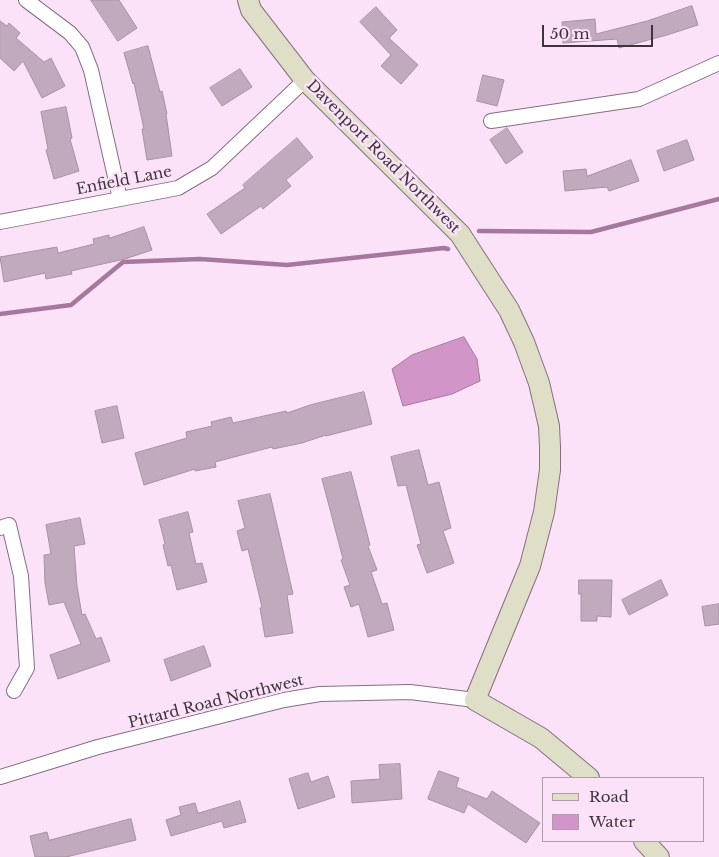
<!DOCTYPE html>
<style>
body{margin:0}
#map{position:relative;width:719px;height:857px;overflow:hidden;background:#fce2f8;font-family:"Libre Baskerville",serif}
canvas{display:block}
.legend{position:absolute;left:542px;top:777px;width:162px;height:65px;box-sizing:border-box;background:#fce2f8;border:1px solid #b09cad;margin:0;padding:6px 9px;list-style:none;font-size:15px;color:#3e343c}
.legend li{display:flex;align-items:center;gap:10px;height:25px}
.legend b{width:25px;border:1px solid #b09cad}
.scale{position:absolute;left:542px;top:25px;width:111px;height:22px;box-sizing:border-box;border:2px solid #3e343c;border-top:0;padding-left:6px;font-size:15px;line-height:18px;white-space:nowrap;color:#3e343c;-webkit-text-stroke:4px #fce2f8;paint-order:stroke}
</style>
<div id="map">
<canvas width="719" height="857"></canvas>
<ul class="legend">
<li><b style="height:6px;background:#dedfc6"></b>Road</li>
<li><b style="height:14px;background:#d195c8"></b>Water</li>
</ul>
<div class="scale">50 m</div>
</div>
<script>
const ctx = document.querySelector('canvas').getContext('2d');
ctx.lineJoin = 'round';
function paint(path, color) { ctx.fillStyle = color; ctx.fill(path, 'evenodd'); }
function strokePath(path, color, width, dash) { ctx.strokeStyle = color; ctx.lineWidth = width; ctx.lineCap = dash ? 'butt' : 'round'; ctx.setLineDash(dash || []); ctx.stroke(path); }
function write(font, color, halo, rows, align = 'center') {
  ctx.font = font + ' "Libre Baskerville",serif'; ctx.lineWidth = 5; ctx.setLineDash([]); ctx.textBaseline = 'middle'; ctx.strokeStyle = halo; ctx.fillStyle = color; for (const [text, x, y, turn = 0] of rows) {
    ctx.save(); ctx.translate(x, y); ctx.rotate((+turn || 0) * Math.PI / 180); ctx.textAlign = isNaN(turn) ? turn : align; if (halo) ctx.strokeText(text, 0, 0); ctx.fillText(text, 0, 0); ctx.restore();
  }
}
const water = new Path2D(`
 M 464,337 L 477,359 L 480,381 L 452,394 L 403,406 L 392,369 L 412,355 Z`);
const stream = new Path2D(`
 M 479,231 L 591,232 L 719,199
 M 0,314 L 71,305 L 123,262 L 200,259 L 287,265 L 444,248 L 448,249`);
const building = new Path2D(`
 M 91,0 L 119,0 L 137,28 L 118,41 Z
 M 692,6 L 698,25 L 667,35 L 619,48 L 617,39 L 563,43 L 562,22 L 595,19 L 596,34 L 647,21 Z
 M 376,7 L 397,30 L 389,38 L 418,65 L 401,84 L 381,66 L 391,55 L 360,22 Z
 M 0,21 L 7,26 L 9,23 L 20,33 L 16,38 L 44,62 L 51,58 L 65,86 L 42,98 L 23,61 L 14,71 L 0,58 Z
 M 148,46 L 160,92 L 162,91 L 167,114 L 166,114 L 172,156 L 147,160 L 142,129 L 144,129 L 134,83 L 133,84 L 124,53 Z
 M 240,69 L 252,87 L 222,106 L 210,88 Z
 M 483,75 L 504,80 L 497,106 L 477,101 Z
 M 66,107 L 72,138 L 70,139 L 79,171 L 54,179 L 46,150 L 48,149 L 41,112 Z
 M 507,128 L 523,152 L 506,164 L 490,140 Z
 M 297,138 L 313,157 L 286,180 L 291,186 L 263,209 L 261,206 L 221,234 L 207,214 L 245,188 L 243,185 Z
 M 687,140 L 694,160 L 664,171 L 657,151 Z
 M 631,160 L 639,181 L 609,191 L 607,187 L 565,191 L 563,171 L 586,169 L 587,176 Z
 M 144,227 L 152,250 L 125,259 L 71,271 L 72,274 L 46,279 L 45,273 L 4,282 L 0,257 L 57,247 L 58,253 L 94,244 L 93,239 L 109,235 L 109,238 Z
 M 364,392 L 372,424 L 326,436 L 326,435 L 302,443 L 273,449 L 272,447 L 215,462 L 216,467 L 195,471 L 195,469 L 144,485 L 135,453 L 187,438 L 186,432 L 212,426 L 211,422 L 231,417 L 233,423 L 286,411 L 287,413 L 310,405 Z
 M 117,406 L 124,438 L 102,443 L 95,411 Z
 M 419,450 L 428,485 L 439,482 L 451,528 L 443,531 L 454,563 L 427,573 L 417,545 L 421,544 L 406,485 L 398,486 L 391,457 Z
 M 351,472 L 370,545 L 368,546 L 377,570 L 371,572 L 382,604 L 387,603 L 394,630 L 368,637 L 359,604 L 351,607 L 344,587 L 350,585 L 341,560 L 343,559 L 322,479 Z
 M 270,494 L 293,594 L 287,595 L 293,633 L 265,637 L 260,608 L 262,607 L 248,549 L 242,551 L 237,531 L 245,528 L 238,501 Z
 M 188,512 L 193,532 L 189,533 L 196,564 L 202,563 L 207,582 L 177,590 L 171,565 L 168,566 L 163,545 L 165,544 L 159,520 Z
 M 80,518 L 85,544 L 74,546 L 77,586 L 82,615 L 85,614 L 96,639 L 101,637 L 110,661 L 58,679 L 50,655 L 81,644 L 64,602 L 49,605 L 45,583 L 44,555 L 51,554 L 46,525 Z
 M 579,580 L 612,580 L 611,617 L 597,616 L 597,621 L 581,621 L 581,594 L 579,594 Z
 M 661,580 L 668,595 L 629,615 L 622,600 Z
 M 719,604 L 719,624 L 705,626 L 702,607 Z
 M 204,646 L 211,666 L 171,681 L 164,660 Z
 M 400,764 L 402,799 L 352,803 L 351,781 L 380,779 L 379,765 Z
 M 439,771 L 459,778 L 456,787 L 487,799 L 492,791 L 540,823 L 526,843 L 468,804 L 464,813 L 428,799 Z
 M 308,773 L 311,782 L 328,776 L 335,797 L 298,809 L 289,779 Z
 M 240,801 L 246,822 L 224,828 L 222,821 L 171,836 L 166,820 L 181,815 L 179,807 L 195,803 L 198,813 Z
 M 131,819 L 136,840 L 66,857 L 35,857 L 30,836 L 47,832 L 49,840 Z`);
const street = new Path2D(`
 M 26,0 L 70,33 L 82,47 L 91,70 L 120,199
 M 491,121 L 639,99 L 719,63
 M 0,222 L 178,188 L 212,168 L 305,80
 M 0,528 L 9,525 L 21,576 L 27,668 L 14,691
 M 0,777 L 98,747 L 284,700 L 320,694 L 410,692 L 475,700`);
const secondary = new Path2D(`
 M 248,0 L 251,10 L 305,80 L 460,234 L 509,310 L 524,342 L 539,383 L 549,426 L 550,447 L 550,470 L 544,512 L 530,566 L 475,700 L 541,738 L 589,778
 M 644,841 L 659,857`);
const streetNames = [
 ["Davenport Road Northwest",383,157,45],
 ["Enfield Lane",124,181,-11],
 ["Pittard Road Northwest",216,702,-14]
];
paint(water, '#d195c8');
strokePath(water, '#a5789e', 1);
strokePath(stream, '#a5789e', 4.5);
paint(building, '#c2aabe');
strokePath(building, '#a891a4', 1);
strokePath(street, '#856f81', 16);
strokePath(secondary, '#856f81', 22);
strokePath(street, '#fff', 14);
strokePath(secondary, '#dedfc6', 20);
write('15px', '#3e343c', '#fce2f8', streetNames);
</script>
